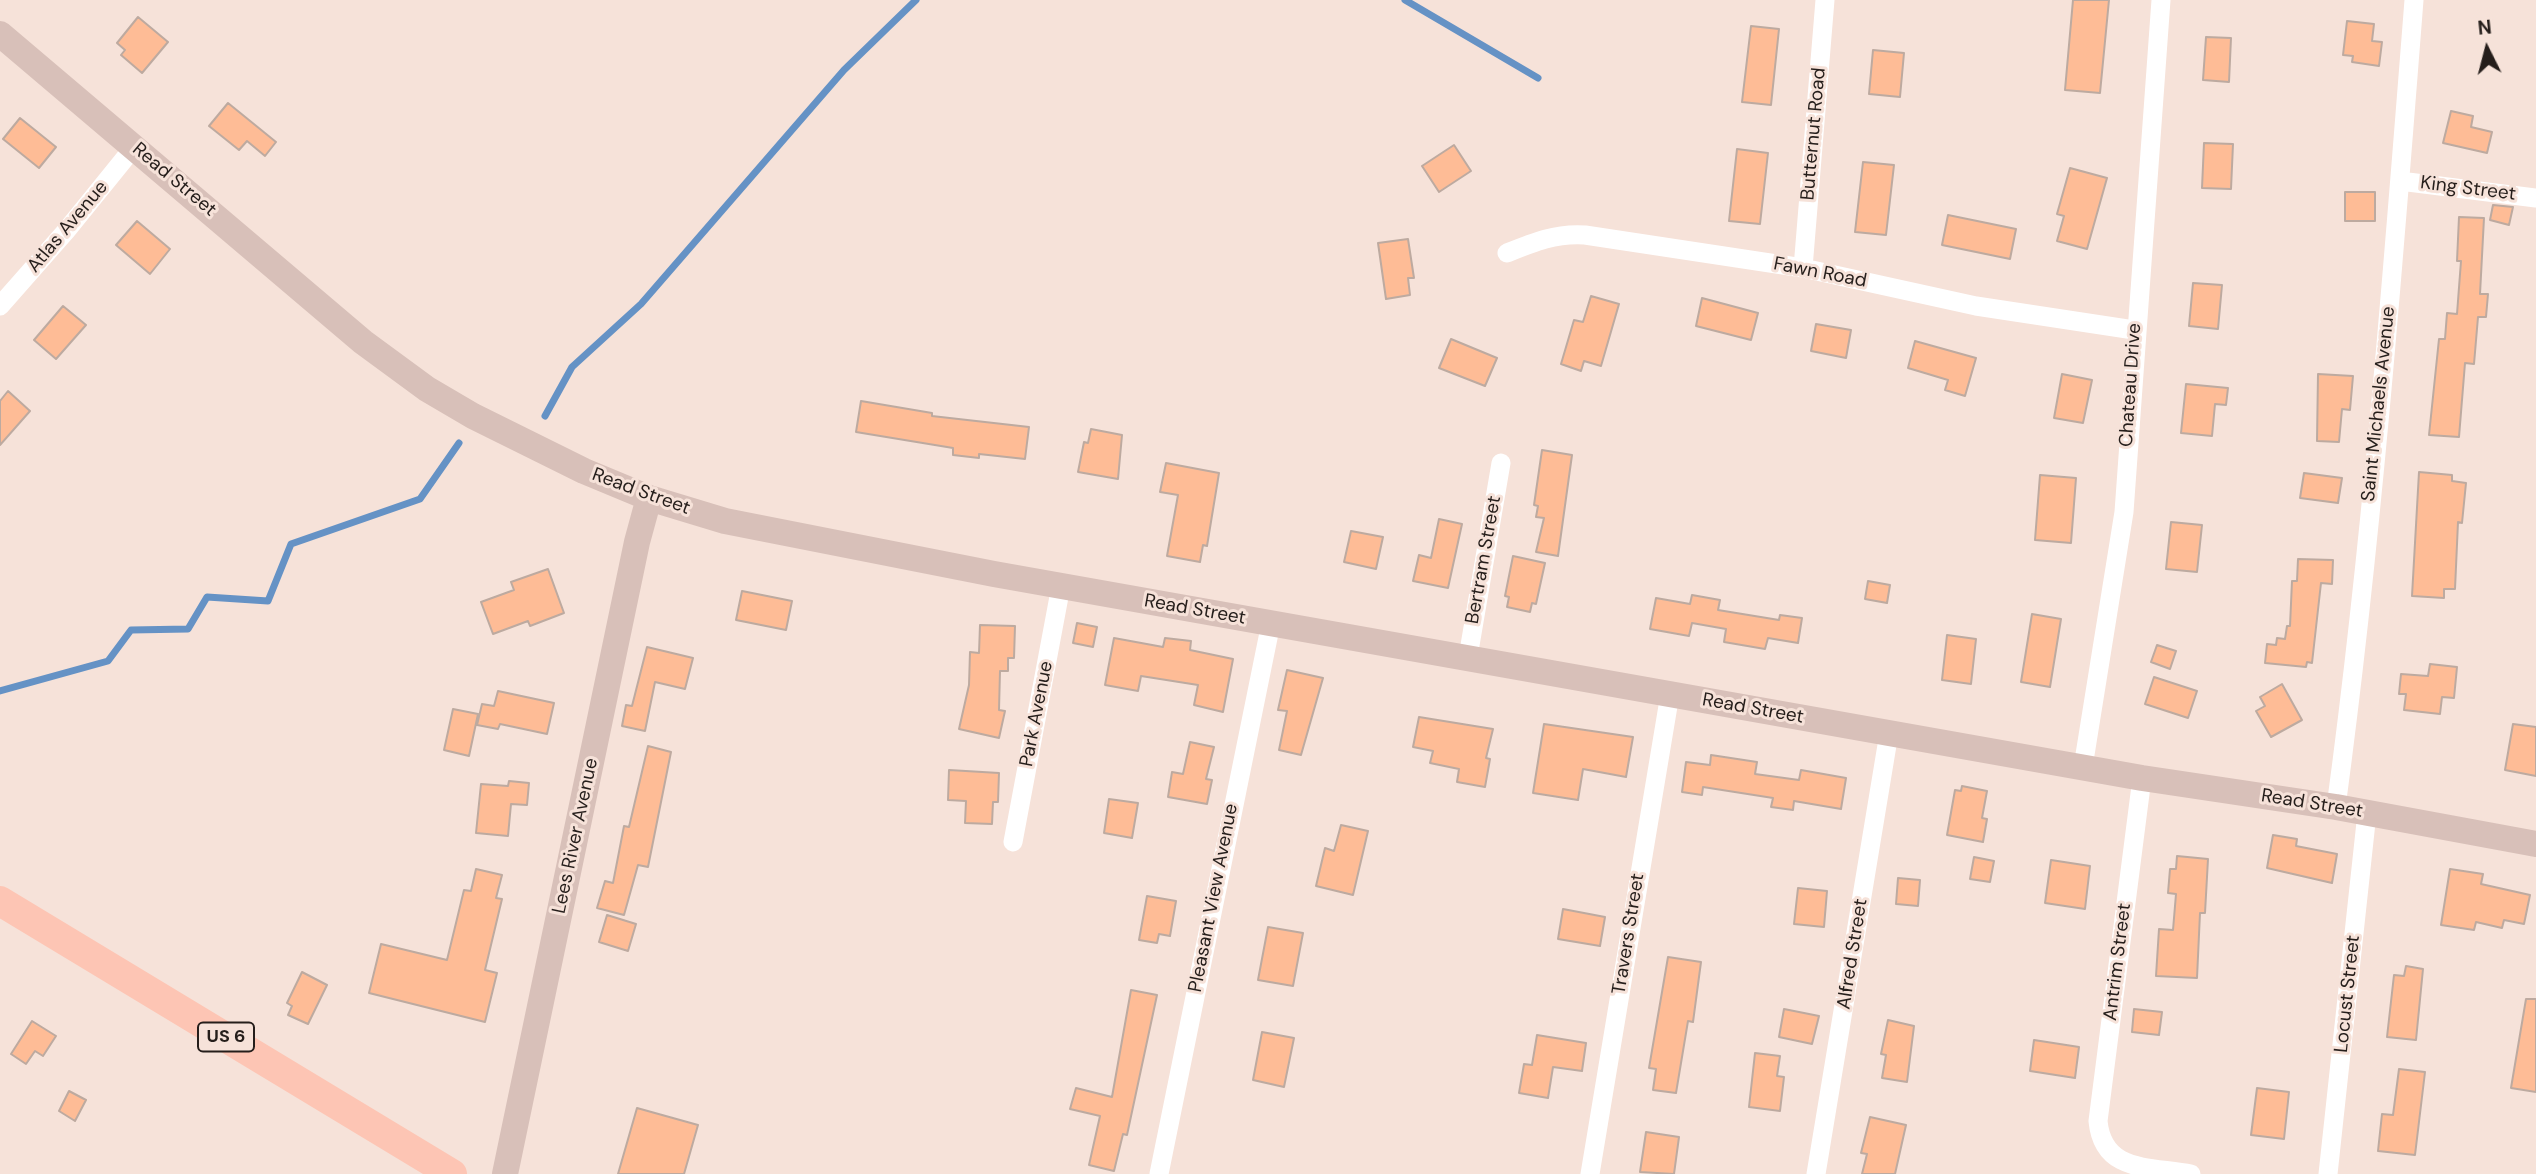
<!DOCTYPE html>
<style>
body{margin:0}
#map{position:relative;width:2536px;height:1174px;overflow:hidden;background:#f6e2d9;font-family:"DM Sans",sans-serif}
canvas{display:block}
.north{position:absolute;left:2452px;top:14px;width:70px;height:70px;-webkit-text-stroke:5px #f6e2d9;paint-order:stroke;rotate:354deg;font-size:19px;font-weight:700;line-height:28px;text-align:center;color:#251e1b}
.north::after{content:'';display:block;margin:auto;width:24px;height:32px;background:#251e1b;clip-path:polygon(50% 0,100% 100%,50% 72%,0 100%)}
</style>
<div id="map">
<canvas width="2536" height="1174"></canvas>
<div class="north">N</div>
</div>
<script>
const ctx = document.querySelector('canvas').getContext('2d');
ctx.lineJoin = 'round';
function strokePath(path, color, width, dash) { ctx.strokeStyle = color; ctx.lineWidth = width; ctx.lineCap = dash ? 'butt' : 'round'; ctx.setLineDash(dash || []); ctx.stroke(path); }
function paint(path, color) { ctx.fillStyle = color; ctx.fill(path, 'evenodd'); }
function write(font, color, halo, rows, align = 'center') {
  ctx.font = font + ' "DM Sans",sans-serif'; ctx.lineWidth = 6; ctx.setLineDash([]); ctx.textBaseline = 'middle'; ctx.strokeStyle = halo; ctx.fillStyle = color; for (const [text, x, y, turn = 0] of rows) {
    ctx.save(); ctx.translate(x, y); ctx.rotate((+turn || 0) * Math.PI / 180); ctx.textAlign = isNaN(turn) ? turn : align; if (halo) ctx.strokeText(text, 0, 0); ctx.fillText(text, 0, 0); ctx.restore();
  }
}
const stream = new Path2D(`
 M 1405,0 L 1538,78
 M 545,416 L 572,367 L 641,304 L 844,70 L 916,0
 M 0,691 L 108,661 L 131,630 L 188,629 L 207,597 L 268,601 L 291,544 L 420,499 L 459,443`);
const building = new Path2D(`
 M 2073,0 L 2109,0 L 2100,93 L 2065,90 Z
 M 138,17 L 168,42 L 142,73 L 121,55 L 125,50 L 117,43 Z
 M 2347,21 L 2374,24 L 2372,41 L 2382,42 L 2379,66 L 2352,62 L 2353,56 L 2343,55 Z
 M 1751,26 L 1779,29 L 1771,105 L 1742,102 Z
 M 2206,37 L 2231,38 L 2229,82 L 2203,80 Z
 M 1873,50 L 1904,53 L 1900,97 L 1869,94 Z
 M 228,103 L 276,142 L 265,156 L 247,141 L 239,150 L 209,126 Z
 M 2451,111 L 2473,116 L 2471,127 L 2492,132 L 2487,153 L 2443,143 Z
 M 20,118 L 56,147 L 39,168 L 3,139 Z
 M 2204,143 L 2233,144 L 2231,189 L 2202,188 Z
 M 1454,145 L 1471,171 L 1439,192 L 1422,166 Z
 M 1737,149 L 1768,153 L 1760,224 L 1729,221 Z
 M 1863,162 L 1894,165 L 1886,235 L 1855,232 Z
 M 2070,168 L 2107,178 L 2087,249 L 2057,241 L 2064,216 L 2057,214 Z
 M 2345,192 L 2375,192 L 2375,221 L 2345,221 Z
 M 2493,205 L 2513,207 L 2509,225 L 2490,220 Z
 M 1948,215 L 2016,229 L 2010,259 L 1942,245 Z
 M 2459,217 L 2484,218 L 2480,294 L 2488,294 L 2486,317 L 2478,317 L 2474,364 L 2465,363 L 2459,437 L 2429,435 L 2439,339 L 2445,339 L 2447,313 L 2457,314 L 2461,261 L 2457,261 Z
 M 137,221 L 170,249 L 150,274 L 116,245 Z
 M 1408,239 L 1414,278 L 1408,278 L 1410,295 L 1386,299 L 1378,243 Z
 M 2193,283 L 2222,285 L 2218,329 L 2189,326 Z
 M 1591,296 L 1619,304 L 1601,366 L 1584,361 L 1581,371 L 1561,364 L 1574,320 L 1583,322 Z
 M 1702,298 L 1758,313 L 1751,340 L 1696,326 Z
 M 63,306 L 86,325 L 56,359 L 34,340 Z
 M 1816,324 L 1851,330 L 1846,358 L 1811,351 Z
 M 1451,339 L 1497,358 L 1485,386 L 1439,368 Z
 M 1915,341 L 1976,358 L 1965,396 L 1945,390 L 1948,380 L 1908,368 Z
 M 2062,374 L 2092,380 L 2083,423 L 2054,418 Z
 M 2318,374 L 2353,376 L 2350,410 L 2342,409 L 2339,442 L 2317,441 Z
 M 2186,384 L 2228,388 L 2226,405 L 2215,404 L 2212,436 L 2181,433 Z
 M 8,391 L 30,411 L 0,445 L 0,401 Z
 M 861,401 L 932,413 L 932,416 L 1029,427 L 1025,459 L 979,454 L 979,458 L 953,455 L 953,448 L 856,432 Z
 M 1091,429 L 1122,435 L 1118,479 L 1078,472 L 1084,442 L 1088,443 Z
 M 1542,450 L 1572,455 L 1558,556 L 1536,552 L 1544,518 L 1536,517 L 1538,506 L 1534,505 Z
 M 1166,463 L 1219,473 L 1207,546 L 1203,545 L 1200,562 L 1167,556 L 1178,495 L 1160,492 Z
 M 2419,472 L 2452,475 L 2452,481 L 2466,483 L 2462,523 L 2458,522 L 2455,589 L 2444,589 L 2444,598 L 2412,596 Z
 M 2304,473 L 2342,478 L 2338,503 L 2300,498 Z
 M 2040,475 L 2076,478 L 2071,543 L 2035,540 Z
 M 1439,519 L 1462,524 L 1448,588 L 1413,581 L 1419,555 L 1431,558 Z
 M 2171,522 L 2202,525 L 2197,572 L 2166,569 Z
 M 1351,531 L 1383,537 L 1376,569 L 1344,562 Z
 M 1513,556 L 1545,563 L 1536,604 L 1532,603 L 1530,612 L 1507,607 L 1509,597 L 1505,596 Z
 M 2298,559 L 2333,560 L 2332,584 L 2321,583 L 2312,663 L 2307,662 L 2306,667 L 2265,663 L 2267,644 L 2276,645 L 2277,638 L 2285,639 L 2287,626 L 2290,626 L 2292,581 L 2297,581 Z
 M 548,569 L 564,613 L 530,626 L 528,621 L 493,634 L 481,602 L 514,590 L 511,582 Z
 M 1868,581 L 1890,585 L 1887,603 L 1865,599 Z
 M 742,591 L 792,601 L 786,630 L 736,620 Z
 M 1692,595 L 1720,600 L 1718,610 L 1779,620 L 1780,615 L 1802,618 L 1798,643 L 1768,638 L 1765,649 L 1724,642 L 1726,629 L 1692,623 L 1689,636 L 1650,629 L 1656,598 L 1690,604 Z
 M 2032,614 L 2061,619 L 2050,687 L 2021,682 Z
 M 1077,623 L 1097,627 L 1093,647 L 1073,643 Z
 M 980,625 L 1015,626 L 1014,658 L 1008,658 L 1008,671 L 1000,671 L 999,710 L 1005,711 L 999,738 L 959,729 L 969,685 L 970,652 L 979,653 Z
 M 1947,635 L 1976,639 L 1971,684 L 1942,680 Z
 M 1114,638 L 1163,647 L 1165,638 L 1191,641 L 1190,650 L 1233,659 L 1223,712 L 1194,705 L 1198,685 L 1141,676 L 1138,691 L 1105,685 Z
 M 2157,645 L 2176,651 L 2170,669 L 2151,662 Z
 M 647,647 L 693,658 L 685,689 L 655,682 L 645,731 L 622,726 L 626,705 L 632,706 Z
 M 2430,664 L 2457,667 L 2454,698 L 2442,697 L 2440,714 L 2404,710 L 2406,694 L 2399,694 L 2401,674 L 2428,676 Z
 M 1287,670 L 1323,678 L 1301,755 L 1279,750 L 1287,711 L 1278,710 Z
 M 2154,677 L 2197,691 L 2188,718 L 2145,704 Z
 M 2282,684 L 2302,720 L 2271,737 L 2256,711 L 2265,706 L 2260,697 Z
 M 498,691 L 554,703 L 547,734 L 500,724 L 498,729 L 477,725 L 482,704 L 494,706 Z
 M 453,709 L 478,714 L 469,756 L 444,750 Z
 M 1419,717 L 1493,729 L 1486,758 L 1490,759 L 1485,787 L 1457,782 L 1459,769 L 1430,763 L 1433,751 L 1413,747 Z
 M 1544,724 L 1633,737 L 1626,777 L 1583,769 L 1578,800 L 1533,793 Z
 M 2513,724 L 2536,727 L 2536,776 L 2505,770 Z
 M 1190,742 L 1214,747 L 1206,779 L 1212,780 L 1207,804 L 1168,797 L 1172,772 L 1183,774 Z
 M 648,746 L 671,752 L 648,867 L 638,865 L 624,915 L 597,908 L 605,881 L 613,883 L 624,826 L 629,827 Z
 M 1711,755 L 1757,762 L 1755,774 L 1799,780 L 1801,770 L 1846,778 L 1841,809 L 1794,801 L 1793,810 L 1771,807 L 1773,798 L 1703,787 L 1702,795 L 1682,792 L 1686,762 L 1710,765 Z
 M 949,770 L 999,773 L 998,802 L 993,802 L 992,824 L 965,823 L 966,801 L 948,800 Z
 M 509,781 L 529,783 L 527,805 L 511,804 L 508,836 L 476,833 L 481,784 L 508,786 Z
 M 1962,786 L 1987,791 L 1982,818 L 1987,819 L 1983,842 L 1947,835 L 1955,790 L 1961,791 Z
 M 1109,799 L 1138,803 L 1132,838 L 1104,833 Z
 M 1341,825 L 1368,831 L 1353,895 L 1316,886 L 1325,848 L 1334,851 Z
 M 2273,835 L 2297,839 L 2296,846 L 2337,854 L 2332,883 L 2267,868 Z
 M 2177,856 L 2208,859 L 2205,913 L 2200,913 L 2197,978 L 2156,976 L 2159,929 L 2173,930 L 2176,894 L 2168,893 L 2170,869 L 2176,869 Z
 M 1974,857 L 1994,861 L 1990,882 L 1970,879 Z
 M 2051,860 L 2090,866 L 2085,909 L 2045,903 Z
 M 476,869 L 502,875 L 496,898 L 502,899 L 485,970 L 497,973 L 485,1022 L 369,993 L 381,944 L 447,960 L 464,890 L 471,891 Z
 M 2450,869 L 2483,874 L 2481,884 L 2530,895 L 2524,924 L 2504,920 L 2502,928 L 2476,922 L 2474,930 L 2441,925 Z
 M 1898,878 L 1920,880 L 1918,906 L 1896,904 Z
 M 1798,888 L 1827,891 L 1824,927 L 1794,924 Z
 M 1147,896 L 1176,901 L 1170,936 L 1159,934 L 1157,943 L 1139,940 Z
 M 1563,909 L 1605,917 L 1600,946 L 1558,939 Z
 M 607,915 L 636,924 L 628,951 L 599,942 Z
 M 1268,927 L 1303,933 L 1293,986 L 1258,980 Z
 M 1668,957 L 1701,962 L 1693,1022 L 1688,1021 L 1676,1093 L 1653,1090 L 1656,1069 L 1649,1068 Z
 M 2406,966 L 2423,969 L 2416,1040 L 2387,1037 L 2394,975 L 2404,976 Z
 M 302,972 L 327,985 L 308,1024 L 288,1015 L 292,1006 L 287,1003 Z
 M 1131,990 L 1157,995 L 1127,1135 L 1123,1134 L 1114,1171 L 1089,1165 L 1100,1116 L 1070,1109 L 1076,1088 L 1112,1097 Z
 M 2526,999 L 2536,999 L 2536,1092 L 2511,1088 Z
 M 1784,1009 L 1819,1016 L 1812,1044 L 1779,1037 Z
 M 2134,1009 L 2162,1012 L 2159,1035 L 2132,1032 Z
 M 1888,1020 L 1914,1026 L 1907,1082 L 1882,1078 L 1886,1055 L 1881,1054 Z
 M 32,1021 L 56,1036 L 43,1056 L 35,1051 L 26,1064 L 11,1054 Z
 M 1262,1032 L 1294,1038 L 1284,1087 L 1253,1080 Z
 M 1537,1035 L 1586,1043 L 1582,1071 L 1553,1067 L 1548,1098 L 1519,1093 L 1524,1064 L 1532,1065 Z
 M 2034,1040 L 2079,1047 L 2075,1078 L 2030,1071 Z
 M 1755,1053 L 1780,1056 L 1777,1076 L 1784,1077 L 1780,1111 L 1749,1107 Z
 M 2399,1069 L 2425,1072 L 2415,1155 L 2378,1151 L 2382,1114 L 2393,1115 Z
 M 2257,1088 L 2289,1092 L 2284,1139 L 2251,1135 Z
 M 69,1091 L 86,1100 L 75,1121 L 59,1111 Z
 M 637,1108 L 698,1125 L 684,1174 L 618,1174 Z
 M 1870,1117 L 1906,1125 L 1895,1174 L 1862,1174 L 1867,1154 L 1861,1153 Z
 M 1646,1132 L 1679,1137 L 1674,1174 L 1640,1172 Z`);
const minor = new Path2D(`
 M 2400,181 L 2536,198
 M 1507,253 C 1534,242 1556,233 1585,235 L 1803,268 L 1976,306 L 2134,330
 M 1803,268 L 1825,0
 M 0,306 L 66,231 L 134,147
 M 1468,657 L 1501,463
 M 2083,767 L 2124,512 L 2161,0
 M 2142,778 L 2098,1121 C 2103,1173 2149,1166 2191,1174
 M 2336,807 C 2372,540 2393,269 2414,0
 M 1013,842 L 1061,586
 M 1159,1174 L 1271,623
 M 1590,1174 L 1670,694
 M 1816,1174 L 1889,733
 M 2328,1174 L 2367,813`);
const secondary = new Path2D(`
 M 0,34 L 363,342 L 427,389 L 473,416 L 584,471 L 649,498 L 725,521 L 994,574 L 2142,778 L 2336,807 L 2536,844
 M 505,1174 L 637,542 L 649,498`);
const primary = new Path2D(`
 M 0,901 L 452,1174`);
const shields = [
 [226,1037,56]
];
const shieldNames = [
 ["US 6",226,1037]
];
const streetNames = [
 ["Butternut Road",1814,134,-85],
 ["Read Street",174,180,40],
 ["King Street",2468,189,7],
 ["Atlas Avenue",68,227,-50],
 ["Fawn Road",1820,273,11],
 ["Chateau Drive",2131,385,-86],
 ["Saint Michaels Avenue",2379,404,-84],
 ["Read Street",641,492,20],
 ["Bertram Street",1484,560,-80],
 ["Read Street",1195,610,10],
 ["Read Street",1753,709,10],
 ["Park Avenue",1037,714,-79],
 ["Read Street",2312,804,9],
 ["Lees River Avenue",576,836,-78],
 ["Pleasant View Avenue",1214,898,-79],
 ["Travers Street",1629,934,-81],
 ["Alfred Street",1853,954,-81],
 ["Antrim Street",2118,962,-83],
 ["Locust Street",2348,994,-84]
];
strokePath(stream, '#6592c5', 7);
paint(building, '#febc96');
strokePath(building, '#bdaaa0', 2);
strokePath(minor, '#fff', 19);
strokePath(secondary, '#d8c0b9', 26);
strokePath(primary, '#fdc5b4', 30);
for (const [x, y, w] of shields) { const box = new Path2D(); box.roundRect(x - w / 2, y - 14.5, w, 29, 5); ctx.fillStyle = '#f6e2d9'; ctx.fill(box); strokePath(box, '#251e1b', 2); }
write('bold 18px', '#251e1b', null, shieldNames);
write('19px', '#251e1b', '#f6e2d9', streetNames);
</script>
